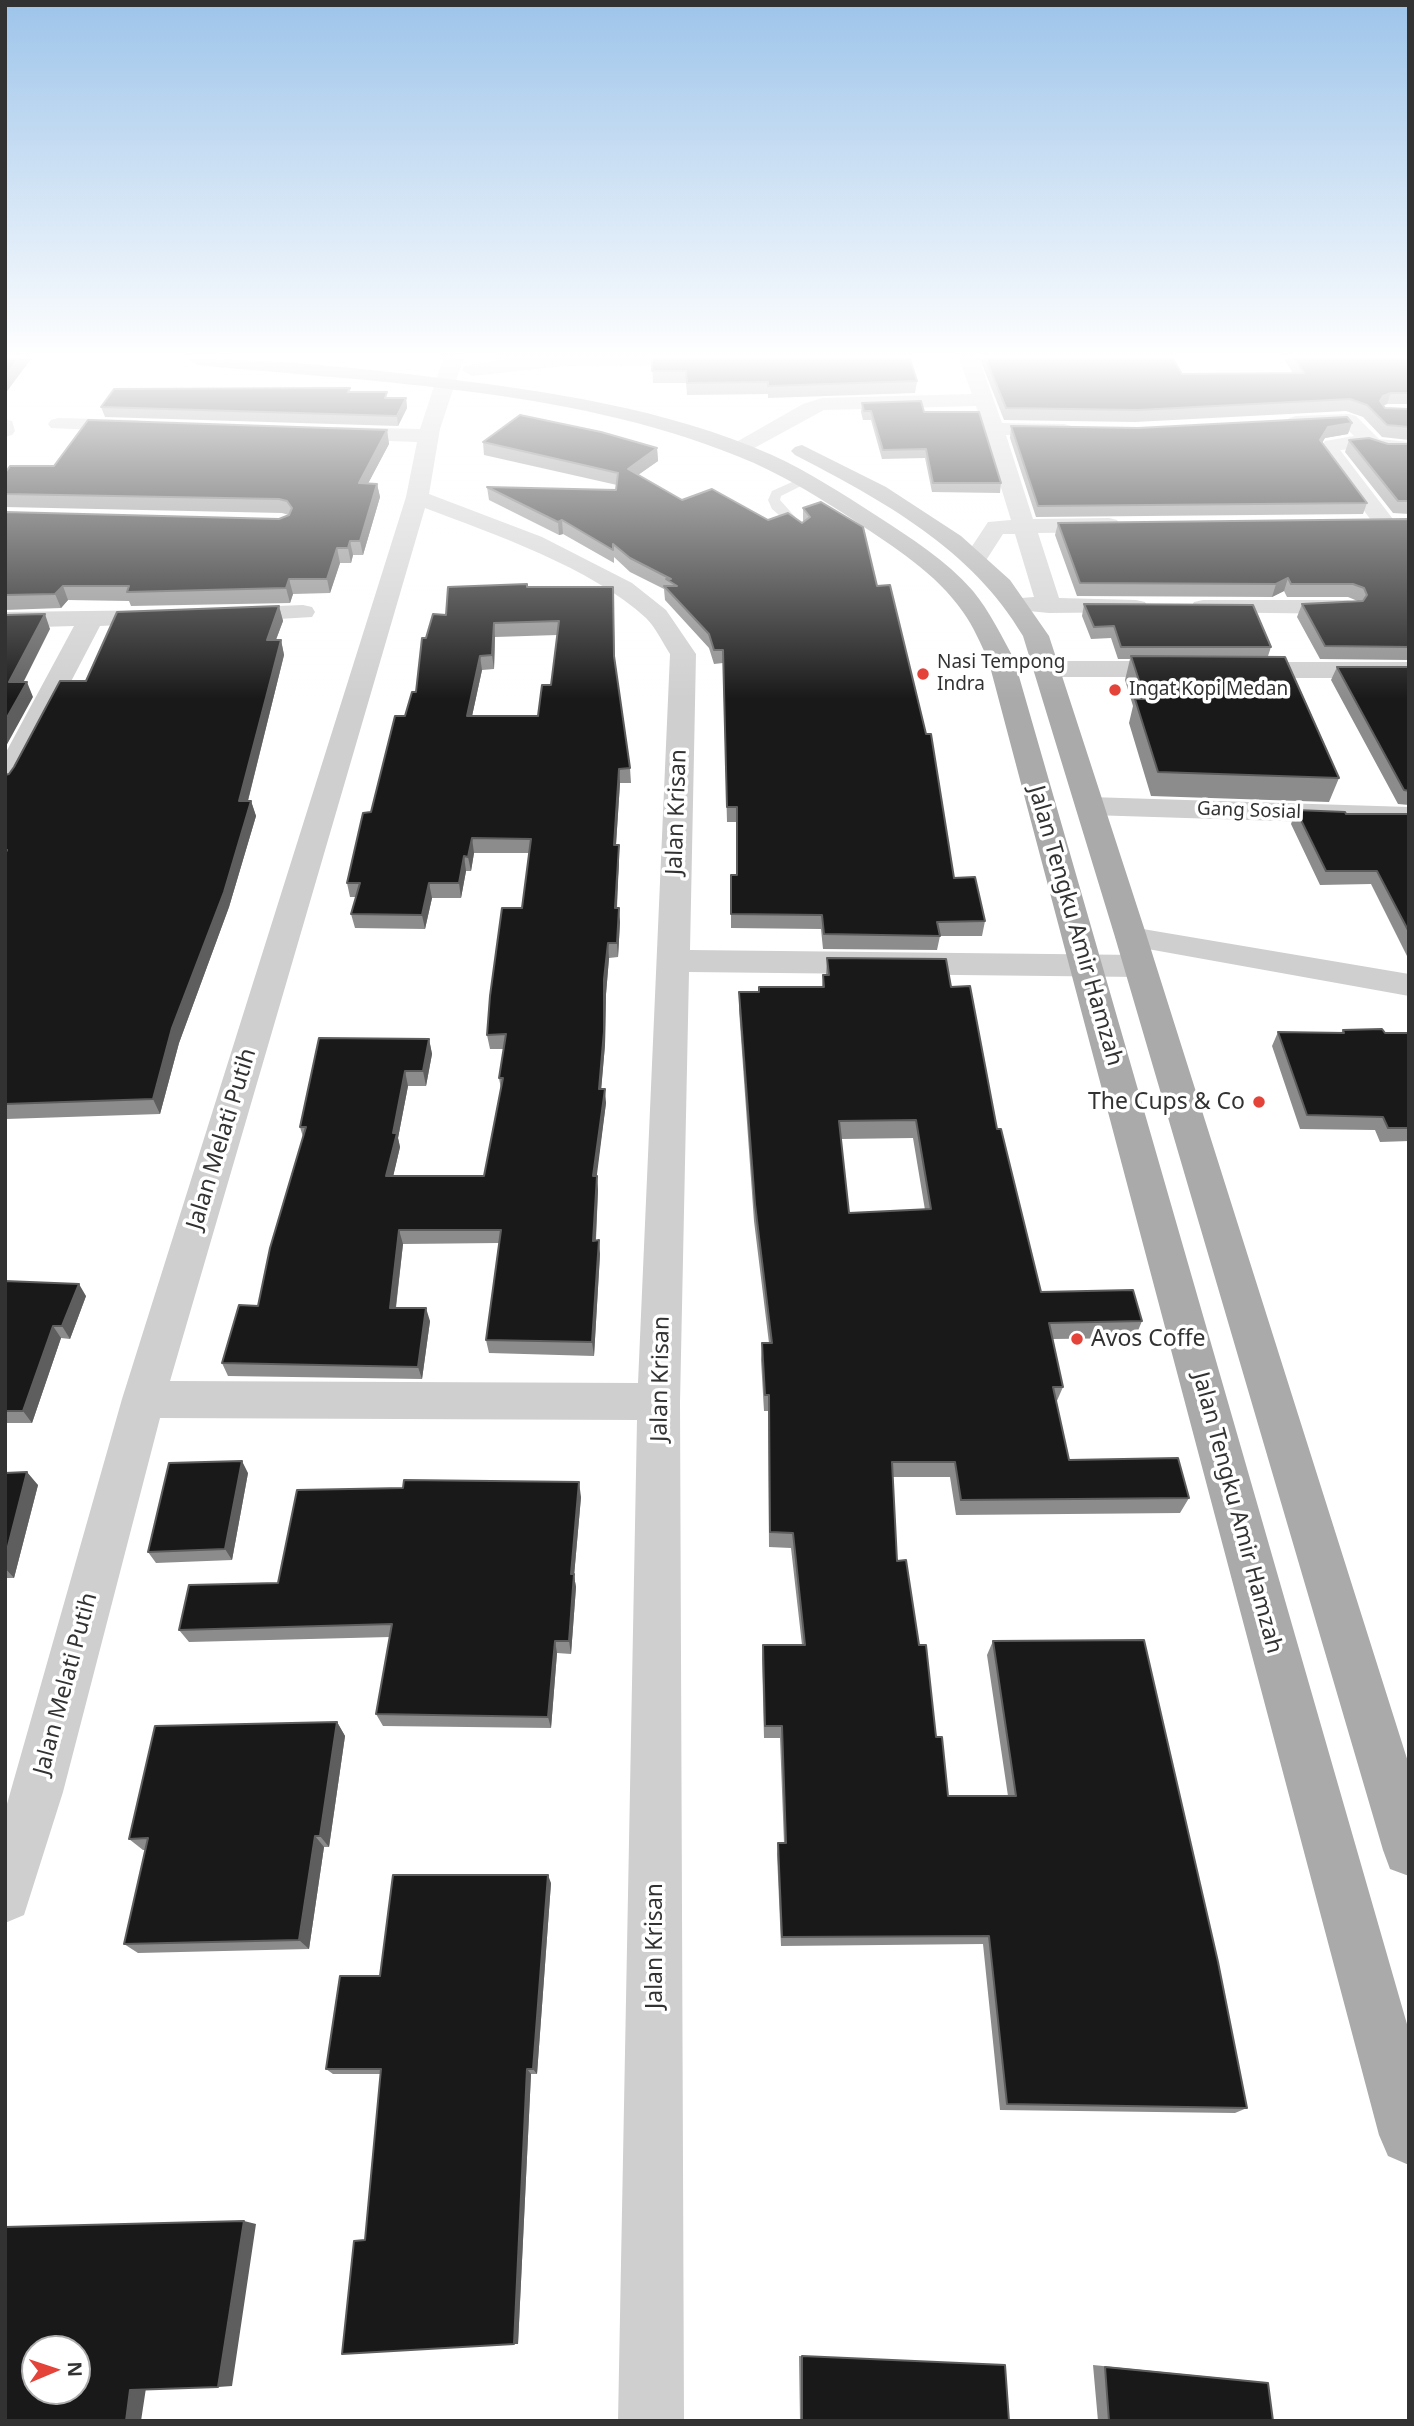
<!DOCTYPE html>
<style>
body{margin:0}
#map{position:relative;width:1414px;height:2426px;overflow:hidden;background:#fff;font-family:"Noto Sans",sans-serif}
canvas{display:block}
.frame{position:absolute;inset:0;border:7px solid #323232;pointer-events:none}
.north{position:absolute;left:21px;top:2335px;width:70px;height:70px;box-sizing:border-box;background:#fff;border:2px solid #adadad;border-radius:50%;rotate:88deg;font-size:19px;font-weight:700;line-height:28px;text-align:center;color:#323232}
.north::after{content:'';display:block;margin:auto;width:24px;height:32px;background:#e44339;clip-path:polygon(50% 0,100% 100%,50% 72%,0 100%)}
</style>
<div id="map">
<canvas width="1414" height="2426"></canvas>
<div class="frame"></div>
<div class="north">N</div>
</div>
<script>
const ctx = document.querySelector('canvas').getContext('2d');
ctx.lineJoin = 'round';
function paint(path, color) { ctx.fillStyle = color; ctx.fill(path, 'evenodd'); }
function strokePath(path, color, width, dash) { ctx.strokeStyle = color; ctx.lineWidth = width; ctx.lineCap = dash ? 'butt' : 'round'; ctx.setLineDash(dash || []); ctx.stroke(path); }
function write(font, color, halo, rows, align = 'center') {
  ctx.font = font + ' "Noto Sans",sans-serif'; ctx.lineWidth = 7; ctx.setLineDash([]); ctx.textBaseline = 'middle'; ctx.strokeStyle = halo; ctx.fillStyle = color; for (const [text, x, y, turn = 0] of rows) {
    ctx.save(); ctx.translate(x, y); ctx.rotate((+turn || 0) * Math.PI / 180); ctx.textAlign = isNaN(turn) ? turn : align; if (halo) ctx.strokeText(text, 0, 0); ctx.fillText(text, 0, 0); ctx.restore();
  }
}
const service = new Path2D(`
 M 801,478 L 811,481 L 781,496 L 780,500 L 807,530 L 801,534 L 772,509 L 768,500 L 772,491 Z`);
const minor = new Path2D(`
 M 443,359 L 463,359 L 440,429 L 429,494 L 542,537 L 632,583 L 666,610 L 696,654 L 690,950 L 1139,955 L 1151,958 L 1155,966 L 1151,974 L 1139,977 L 689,972 L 680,1402 L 684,2421 L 618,2421 L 637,1420 L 160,1418 L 63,1792 L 24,1915 L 5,1923 L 5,1811 L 122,1399 L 406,497 L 417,442 L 336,439 L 329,437 L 326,433 L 329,429 L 336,427 L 420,429 ZM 425,508 C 494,534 592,568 646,618 C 656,628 663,643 670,654 L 638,1383 L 170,1381 Z
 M 506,359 L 730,359 L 720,365 L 564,366 L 472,376 L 462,370 L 465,366 Z
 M 959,359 L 979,359 L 1002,423 L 1064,424 L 1071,426 L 1074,430 L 1071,434 L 1064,436 L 1006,435 L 1033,519 L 1109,518 L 1117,520 L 1120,525 L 1117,530 L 1109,532 L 1038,533 L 1059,598 L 1136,600 L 1145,602 L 1148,607 L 1145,612 L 1049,613 L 1008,609 L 1005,604 L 1008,599 L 1034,597 L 1015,534 L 1003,534 L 983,565 L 967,565 L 963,560 L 988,522 L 1011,520 L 976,406 L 824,410 L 745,453 L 731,453 L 727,449 L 731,445 L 803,404 L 822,398 L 972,394 Z
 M 1349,414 L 1356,416 L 1379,439 L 1409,442 L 1409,454 C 1384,453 1366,448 1340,450 L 1396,523 L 1393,528 L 1377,528 L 1318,450 L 1325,441 L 1354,436 L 1344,426 L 1296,428 L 1289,426 L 1286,422 L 1289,418 L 1296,416 Z
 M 58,418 L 136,420 L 143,422 L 146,426 L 143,430 L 136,432 L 51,428 L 48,424 L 51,420 Z
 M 5,419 L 12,421 L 15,431 L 12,435 L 5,437 Z
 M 1203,600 L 1348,600 L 1357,602 L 1360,607 L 1357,612 L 1348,614 L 1194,612 L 1191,607 L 1194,602 Z
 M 303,605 L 312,607 L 315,612 L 312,617 L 228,622 L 219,620 L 216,615 L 219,610 L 228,608 Z
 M 168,610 L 177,612 L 180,617 L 177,622 L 100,626 L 19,781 L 15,787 L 5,790 L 5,754 L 74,626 L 5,628 L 5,612 Z
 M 1048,661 L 1179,661 L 1188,663 L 1192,669 L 1188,675 L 1179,677 L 1048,677 L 1039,675 L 1035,669 L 1039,663 Z
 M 1239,662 L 1409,662 L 1409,678 L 1239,678 L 1230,676 L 1226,670 L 1230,664 Z
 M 1090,797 L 1409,807 L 1409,825 L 1090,815 L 1080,812 L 1075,806 L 1080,800 Z
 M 1131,927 L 1409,974 L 1409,996 L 1120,944 L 1115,937 L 1120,930 Z`);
const primary = new Path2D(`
 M 188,359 C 270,359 351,367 432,377 C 546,391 666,408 772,455 C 809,472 843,494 877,516 C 911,538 946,560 973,591 C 990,612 1001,635 1014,659 L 1409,2031 L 1409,2165 L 1388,2156 L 1379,2135 L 988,659 C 980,643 974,627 963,612 C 936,573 894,547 855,521 C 822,499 789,479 754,463 C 584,389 380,383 198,365 Z
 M 802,445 L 886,487 L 961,536 L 1010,580 L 1049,636 L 1147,937 L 1409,1765 L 1409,1876 L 1390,1869 L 1383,1850 L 1115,937 L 1023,636 C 972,549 882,500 795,455 L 791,451 L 795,447 Z`);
const wall = new Path2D(`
 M 652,359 L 917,381 L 915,393 L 768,398 L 768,394 L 687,395 L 686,383 L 653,383 Z
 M 980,359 L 1173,359 L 1182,374 L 1293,373 L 1284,359 L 1409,359 L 1409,404 L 1387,404 L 1383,406 L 1385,408 L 1409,409 L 1409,440 L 1382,437 L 1363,417 L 1346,411 L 1135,422 L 1004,420 Z
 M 350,392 L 388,398 L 406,398 L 407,408 L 398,426 L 105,417 L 101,407 Z
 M 862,403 L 924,412 L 1001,483 L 1000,493 L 932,492 L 925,458 L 882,459 L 871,420 L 863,420 L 861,412 Z
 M 1011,426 L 1348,434 L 1325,438 L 1322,443 L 1367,503 L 1363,514 L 1036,517 L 1010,438 Z
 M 387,430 L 389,444 L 368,483 L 377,484 L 380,497 L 363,555 L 353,555 L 351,563 L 340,563 L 330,593 L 293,594 L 290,603 L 131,606 L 129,601 L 68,600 L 61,608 L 5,610 L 5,512 L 279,519 L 289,515 L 282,513 L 5,507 L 5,473 L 54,466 Z
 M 1349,440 L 1388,444 L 1409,444 L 1409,514 L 1393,513 L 1345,452 Z
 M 483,442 L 657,448 L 658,461 L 638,475 L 682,500 L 768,520 L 802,523 L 803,522 L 803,508 L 877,586 L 954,878 L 985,921 L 982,936 L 940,936 L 937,950 L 823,949 L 821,929 L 731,928 L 731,875 L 736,875 L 737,822 L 727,822 L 723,663 L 714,664 L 709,648 L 665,600 L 664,589 L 630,572 L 614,557 L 614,563 L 563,534 L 559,535 L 489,500 L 487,487 L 616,490 L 617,485 L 484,455 Z
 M 1409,519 L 1409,660 L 1320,659 L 1297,617 L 1302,604 L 1360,602 L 1348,597 L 1287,597 L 1284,591 L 1272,597 L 1077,596 L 1055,535 L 1058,523 Z
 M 528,587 L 613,587 L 615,661 L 630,768 L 631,783 L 620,783 L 616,845 L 619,845 L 619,859 L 617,908 L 620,922 L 618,957 L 609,958 L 606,994 L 605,1045 L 601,1089 L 606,1103 L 596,1176 L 598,1190 L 596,1240 L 600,1254 L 594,1356 L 489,1353 L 486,1340 L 499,1243 L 403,1244 L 396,1308 L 430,1321 L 422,1379 L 228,1376 L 222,1363 L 258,1306 L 303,1137 L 300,1127 L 429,1039 L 432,1054 L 426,1086 L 408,1086 L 398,1138 L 400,1147 L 393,1176 L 484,1176 L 501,1089 L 499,1078 L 504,1049 L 490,1049 L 487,1035 L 522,908 L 529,853 L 474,853 L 471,871 L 466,871 L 461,898 L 432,898 L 425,929 L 355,928 L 351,914 L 356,897 L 350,897 L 347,883 L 405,716 L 416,692 L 426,638 L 446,615 ZM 557,635 L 551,685 L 538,716 L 472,716 L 482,670 L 494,669 L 495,637 Z
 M 1084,604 L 1271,647 L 1268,656 L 1339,778 L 1329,802 L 1151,796 L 1129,723 L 1133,706 L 1125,680 L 1130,659 L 1118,659 L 1111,638 L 1091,639 L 1082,616 Z
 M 279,606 L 283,621 L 276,640 L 281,640 L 284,655 L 248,801 L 251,801 L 256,816 L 229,907 L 179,1043 L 160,1114 L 6,1119 L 5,1121 L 5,775 L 9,774 L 86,681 Z
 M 1337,667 L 1409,667 L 1409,805 L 1398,804 L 1331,680 Z
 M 1296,810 L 1346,814 L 1409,814 L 1409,956 L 1407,956 L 1371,884 L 1320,885 L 1291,824 Z
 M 827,958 L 951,987 L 997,1129 L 1041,1292 L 1142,1321 L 1135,1338 L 1053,1339 L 1063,1387 L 1056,1403 L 1069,1460 L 1189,1498 L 1180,1513 L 956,1515 L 950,1477 L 892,1477 L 897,1561 L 919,1645 L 948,1796 L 1008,1796 L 987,1655 L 993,1641 L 1247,2108 L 1235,2113 L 1000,2110 L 983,1944 L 781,1946 L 777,1854 L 778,1843 L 784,1843 L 780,1738 L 764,1738 L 762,1658 L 763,1645 L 802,1645 L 791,1548 L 769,1547 L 768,1411 L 764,1411 L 761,1360 L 762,1343 L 769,1343 L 754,1221 L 739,1010 L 739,992 L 759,992 L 759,987 L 822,987 L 823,975 L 826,975 ZM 913,1138 L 925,1210 L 849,1213 L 841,1139 Z
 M 1343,1030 L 1385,1033 L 1409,1033 L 1409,1141 L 1380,1142 L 1375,1130 L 1300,1129 L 1272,1046 L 1278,1032 L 1341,1033 Z
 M 5,1281 L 86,1296 L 70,1339 L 61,1338 L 32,1423 L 5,1423 Z
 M 5,1473 L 38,1485 L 14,1578 L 5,1578 Z
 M 248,1473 L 232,1560 L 156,1563 L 148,1552 Z
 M 581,1497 L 574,1576 L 576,1587 L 571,1654 L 557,1653 L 551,1728 L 383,1726 L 376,1714 L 390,1637 L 189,1642 L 179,1630 L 278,1583 Z
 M 337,1722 L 345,1736 L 329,1847 L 324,1847 L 309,1949 L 138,1953 L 124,1944 L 145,1850 L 143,1850 L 129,1839 Z
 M 551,1883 L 537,2074 L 531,2074 L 518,2344 L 365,2240 L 381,2074 L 333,2074 L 326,2069 L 380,1976 Z
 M 799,2356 L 1005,2365 L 1009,2421 L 800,2421 Z
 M 1093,2365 L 1252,2381 L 1273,2421 L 1098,2421 Z`);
const shadedWall = new Path2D(`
 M 18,359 L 31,359 L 5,394 L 5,376 Z
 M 1391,393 L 1387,404 L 1379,407 L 1380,401 L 1383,396 Z
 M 406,398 L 407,408 L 398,426 L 397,416 Z
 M 1352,423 L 1348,434 L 1325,438 L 1316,452 L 1320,440 L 1328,427 Z
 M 387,430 L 389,444 L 361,497 L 359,483 Z
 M 657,448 L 658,461 L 628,482 L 628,469 Z
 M 377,484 L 380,497 L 363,555 L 360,541 Z
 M 562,520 L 563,534 L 559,535 L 558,522 Z
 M 350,541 L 353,555 L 351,563 L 348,548 Z
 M 337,548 L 340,563 L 330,593 L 327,579 Z
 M 1288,578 L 1284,591 L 1272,597 L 1276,584 Z
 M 289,579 L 293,594 L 290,603 L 286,588 Z
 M 63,586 L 68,600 L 61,608 L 55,594 Z
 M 279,606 L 283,621 L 270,655 L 267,640 Z
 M 45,614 L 50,629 L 16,697 L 9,682 Z
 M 494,623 L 495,637 L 494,669 L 492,655 Z
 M 281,640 L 284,655 L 244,816 L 239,801 Z
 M 480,656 L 482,670 L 469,730 L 467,716 Z
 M 27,682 L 33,697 L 5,748 L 5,721 Z
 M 619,769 L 620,783 L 615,859 L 614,845 Z
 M 251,801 L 256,816 L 229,907 L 179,1043 L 160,1114 L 153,1099 L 172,1028 Z
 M 472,838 L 474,853 L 471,871 L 468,857 Z
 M 619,845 L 619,859 L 616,922 L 615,908 Z
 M 464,856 L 466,871 L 461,898 L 459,883 Z
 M 429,883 L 432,898 L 425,929 L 422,915 Z
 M 619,908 L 620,922 L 618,957 L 617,943 Z
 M 608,943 L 609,958 L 606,994 L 605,1045 L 600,1103 L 599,1089 L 604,979 Z
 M 429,1039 L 432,1054 L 426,1086 L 423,1071 Z
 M 405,1071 L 408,1086 L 398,1138 L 400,1147 L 390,1190 L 386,1176 L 393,1133 Z
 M 605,1089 L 606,1103 L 595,1190 L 593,1176 Z
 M 597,1176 L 598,1190 L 595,1254 L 593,1241 Z
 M 399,1230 L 403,1244 L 394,1322 L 390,1308 Z
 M 599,1240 L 600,1254 L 594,1356 L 592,1342 Z
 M 79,1284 L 86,1296 L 70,1339 L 62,1326 Z
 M 426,1308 L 430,1321 L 422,1379 L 418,1367 Z
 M 53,1326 L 61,1338 L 32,1423 L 23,1411 Z
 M 242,1461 L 248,1473 L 232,1560 L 225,1549 Z
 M 27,1472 L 38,1485 L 14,1578 L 5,1568 L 5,1558 Z
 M 579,1482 L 581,1497 L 574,1576 L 576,1587 L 571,1654 L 569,1641 L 571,1574 Z
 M 555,1641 L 557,1653 L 551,1728 L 548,1717 Z
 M 337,1722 L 345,1736 L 329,1847 L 320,1836 Z
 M 315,1836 L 324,1847 L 309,1949 L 299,1940 Z
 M 548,1875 L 551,1883 L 537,2074 L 533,2069 Z
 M 527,2069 L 531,2074 L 518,2344 L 514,2344 Z
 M 244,2221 L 256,2224 L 232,2386 L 218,2387 Z
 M 146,2388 L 141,2421 L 126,2421 L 130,2390 Z`);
const building = new Path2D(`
 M 5,359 L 18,359 L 5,376 Z
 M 652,359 L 910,359 L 917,381 L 768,386 L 768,382 L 687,383 L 686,371 L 652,371 Z
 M 986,359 L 1173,359 L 1182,374 L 1304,373 L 1295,359 L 1409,359 L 1409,393 L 1391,393 L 1383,396 L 1380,401 L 1385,408 L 1409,409 L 1409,427 L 1387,425 L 1367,405 L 1350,399 L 1138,410 L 1006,408 Z
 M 350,388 L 348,392 L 387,392 L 385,398 L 406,398 L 397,416 L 101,407 L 114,389 Z
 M 921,401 L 924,412 L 979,412 L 1001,483 L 933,483 L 926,449 L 883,450 L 871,411 L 864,411 L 862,403 Z
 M 520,415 L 601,432 L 657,448 L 628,469 L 682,500 L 712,489 L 768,520 L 788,513 L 802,523 L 810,517 L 803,508 L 821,502 L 863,527 L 877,586 L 890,585 L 926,734 L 931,734 L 954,878 L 975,877 L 985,921 L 937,922 L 940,936 L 824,934 L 822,915 L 731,914 L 731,875 L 737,875 L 737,807 L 727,807 L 723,650 L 714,650 L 709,634 L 664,586 L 677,586 L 666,579 L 671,579 L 630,558 L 613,544 L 613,550 L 562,520 L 558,522 L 487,487 L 616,490 L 618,473 L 483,442 Z
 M 1347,417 L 1352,423 L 1328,427 L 1320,440 L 1367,503 L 1038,506 L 1011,426 L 1138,428 Z
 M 88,420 L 387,430 L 359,483 L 377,484 L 360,541 L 350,541 L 348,548 L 337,548 L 327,579 L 289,579 L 286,588 L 127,592 L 129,586 L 63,586 L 55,594 L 5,595 L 5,512 L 279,519 L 289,515 L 292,508 L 287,501 L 279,499 L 5,494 L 5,473 L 10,466 L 54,466 Z
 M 1369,438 L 1388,444 L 1409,444 L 1409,501 L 1398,501 L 1349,440 Z
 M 1409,519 L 1409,647 L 1325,646 L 1302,604 L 1363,601 L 1367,595 L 1364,588 L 1353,584 L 1291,584 L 1288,578 L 1276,584 L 1080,583 L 1058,523 Z
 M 527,584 L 527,587 L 613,587 L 614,656 L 630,768 L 619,769 L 614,845 L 619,845 L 615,908 L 619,908 L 617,943 L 608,943 L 604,979 L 604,1031 L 599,1089 L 605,1089 L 593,1176 L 597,1176 L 593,1241 L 599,1240 L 592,1342 L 486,1340 L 501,1230 L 399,1230 L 390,1308 L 426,1308 L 418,1367 L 222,1363 L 239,1305 L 258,1306 L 270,1248 L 306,1127 L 300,1127 L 319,1038 L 429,1039 L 423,1071 L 405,1071 L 393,1133 L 397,1133 L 386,1176 L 484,1176 L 503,1078 L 499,1078 L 506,1034 L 487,1035 L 490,996 L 502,908 L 522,908 L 531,839 L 472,838 L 468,857 L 464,856 L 459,883 L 429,883 L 422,915 L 351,914 L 360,883 L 347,883 L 363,813 L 371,812 L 395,716 L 405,716 L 412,692 L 416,692 L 422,638 L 426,638 L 433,614 L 446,615 L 448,587 ZM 559,621 L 551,685 L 542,685 L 538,716 L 467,716 L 480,656 L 492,655 L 494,623 Z
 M 1084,604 L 1253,605 L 1271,647 L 1121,647 L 1114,626 L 1094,627 Z
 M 279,606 L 267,640 L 281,640 L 239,801 L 251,801 L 224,892 L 172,1028 L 153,1099 L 5,1104 L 5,854 L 7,850 L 5,850 L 5,775 L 9,774 L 14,767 L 60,681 L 86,681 L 117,612 Z
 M 45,614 L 9,682 L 27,682 L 5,721 L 5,615 Z
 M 1131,656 L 1285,657 L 1339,778 L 1158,772 L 1135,699 L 1145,699 Z
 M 1337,667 L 1409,667 L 1409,791 L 1404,790 Z
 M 1296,810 L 1345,812 L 1346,814 L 1409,814 L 1409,932 L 1377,871 L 1326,871 Z
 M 827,958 L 946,959 L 951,987 L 970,986 L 997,1129 L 1001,1129 L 1041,1292 L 1133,1290 L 1142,1321 L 1049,1323 L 1063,1387 L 1053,1387 L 1069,1460 L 1178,1458 L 1189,1498 L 961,1500 L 955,1462 L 892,1462 L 897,1561 L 906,1560 L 919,1645 L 926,1645 L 936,1737 L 942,1737 L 948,1796 L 1016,1796 L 993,1641 L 1144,1640 L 1218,1962 L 1247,2108 L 1007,2104 L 989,1936 L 782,1937 L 778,1843 L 786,1843 L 782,1726 L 765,1726 L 763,1645 L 805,1645 L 793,1533 L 770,1532 L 769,1395 L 765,1395 L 762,1343 L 772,1343 L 755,1204 L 739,992 L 759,992 L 759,987 L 824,987 L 823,975 L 829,975 ZM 916,1120 L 931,1209 L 849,1213 L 839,1121 Z
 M 1382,1029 L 1385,1033 L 1409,1033 L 1409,1128 L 1388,1128 L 1383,1117 L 1307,1115 L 1278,1032 L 1344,1033 L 1343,1030 Z
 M 5,1281 L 79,1284 L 62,1326 L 53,1326 L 23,1411 L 5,1411 Z
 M 242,1461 L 225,1549 L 148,1552 L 169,1463 Z
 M 27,1472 L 5,1558 L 5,1473 Z
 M 404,1480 L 579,1482 L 571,1574 L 574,1574 L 569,1641 L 555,1641 L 548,1717 L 376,1714 L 392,1624 L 179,1630 L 189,1585 L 278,1583 L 297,1490 L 403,1488 Z
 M 337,1722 L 320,1836 L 315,1836 L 299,1940 L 124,1944 L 148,1838 L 129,1839 L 155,1726 Z
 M 393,1875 L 548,1875 L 533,2069 L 527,2069 L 514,2344 L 342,2354 L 354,2241 L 365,2240 L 381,2069 L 326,2069 L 340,1976 L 380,1976 Z
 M 244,2221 L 218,2387 L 130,2390 L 126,2421 L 5,2421 L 5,2227 ZM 35,2349 L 77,2349 L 77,2391 L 35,2391 Z
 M 802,2356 L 1005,2365 L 1009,2421 L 802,2421 Z
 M 1105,2367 L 1268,2383 L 1273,2421 L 1109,2421 Z`);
const markers = [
 [923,674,7,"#e44339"],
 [1115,690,7,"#e44339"],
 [1259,1102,7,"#e44339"],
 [1077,1339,7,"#e44339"]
];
const farPoinames = [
 ["Nasi Tempong",937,663],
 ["Indra",937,685],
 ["Ingat Kopi Medan",1129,690]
];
const farStreetnames = [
 ["Gang Sosial",1249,811,2]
];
const streetNames = [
 ["Jalan Krisan",677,812,-88],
 ["Jalan Tengku Amir Hamzah",1075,926,74],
 ["Jalan Melati Putih",222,1139,-73],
 ["Jalan Krisan",661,1379,-89],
 ["Jalan Tengku Amir Hamzah",1237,1513,75],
 ["Jalan Melati Putih",66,1684,-75],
 ["Jalan Krisan",655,1946,-90]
];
const poiNames = [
 ["The Cups & Co",1245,1102],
 ["Avos Coffe",1091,1339,"left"]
];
paint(service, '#cfcfcf');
paint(minor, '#cfcfcf');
paint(primary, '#aaa');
paint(wall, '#8c8c8c');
paint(shadedWall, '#5e5e5e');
paint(building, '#191919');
strokePath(building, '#5e5e5e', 2);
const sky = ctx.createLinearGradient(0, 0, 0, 699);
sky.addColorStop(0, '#9dc4ea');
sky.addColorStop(0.51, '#fff');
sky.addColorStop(1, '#ffffff00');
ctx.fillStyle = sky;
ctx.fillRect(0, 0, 1414, 699);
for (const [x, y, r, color] of markers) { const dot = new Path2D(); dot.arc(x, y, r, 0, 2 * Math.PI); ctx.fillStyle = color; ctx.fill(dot); strokePath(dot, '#fff', 2.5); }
write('19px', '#323232', '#fff', farPoinames, 'left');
write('19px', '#323232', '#fff', farStreetnames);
write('23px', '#323232', '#fff', streetNames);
write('23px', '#323232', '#fff', poiNames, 'right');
</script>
